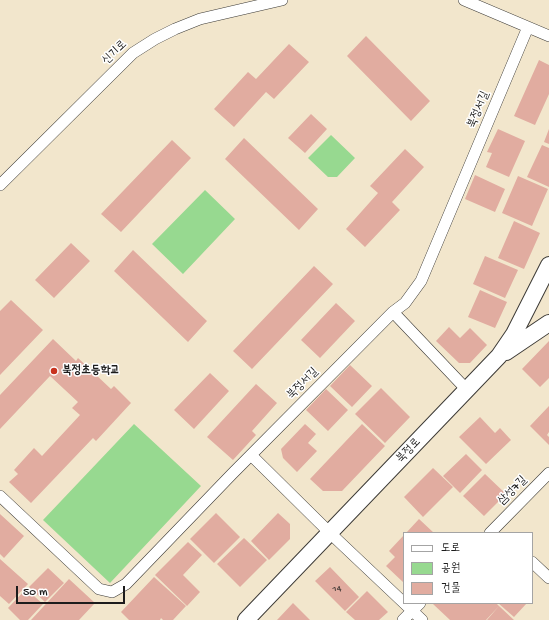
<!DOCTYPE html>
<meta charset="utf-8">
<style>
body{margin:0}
#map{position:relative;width:549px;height:620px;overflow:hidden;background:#f2e6cc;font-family:"Gochi Hand","Poor Story",sans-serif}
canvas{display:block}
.legend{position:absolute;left:403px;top:532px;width:130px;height:72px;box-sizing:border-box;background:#fff;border:1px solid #a4a4a4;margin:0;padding:5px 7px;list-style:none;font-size:12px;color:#1c1c1c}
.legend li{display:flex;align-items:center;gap:8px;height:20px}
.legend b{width:20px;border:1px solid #a4a4a4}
.scale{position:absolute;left:16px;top:586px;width:109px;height:18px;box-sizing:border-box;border:2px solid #1c1c1c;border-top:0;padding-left:5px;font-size:12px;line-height:14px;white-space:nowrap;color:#1c1c1c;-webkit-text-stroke:3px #fff;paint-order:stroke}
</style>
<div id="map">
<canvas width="549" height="620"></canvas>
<ul class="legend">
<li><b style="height:5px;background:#fff"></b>도로</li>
<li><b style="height:11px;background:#97d990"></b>공원</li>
<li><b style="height:11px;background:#e1aca0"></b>건물</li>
</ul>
<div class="scale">50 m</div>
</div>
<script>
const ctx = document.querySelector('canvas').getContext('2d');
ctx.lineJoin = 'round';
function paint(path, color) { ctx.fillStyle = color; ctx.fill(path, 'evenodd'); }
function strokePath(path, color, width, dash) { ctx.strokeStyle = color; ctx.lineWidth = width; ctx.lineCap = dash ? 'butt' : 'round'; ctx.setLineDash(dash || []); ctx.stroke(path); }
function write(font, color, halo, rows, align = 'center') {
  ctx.font = font + ' "Gochi Hand","Poor Story",sans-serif'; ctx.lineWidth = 3; ctx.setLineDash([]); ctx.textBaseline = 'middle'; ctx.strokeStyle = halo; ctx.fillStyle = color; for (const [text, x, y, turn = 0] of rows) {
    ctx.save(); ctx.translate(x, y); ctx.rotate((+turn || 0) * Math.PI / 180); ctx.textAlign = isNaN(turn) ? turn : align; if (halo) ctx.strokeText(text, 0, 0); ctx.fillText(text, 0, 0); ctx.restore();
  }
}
const green = new Path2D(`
 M 331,135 L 355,158 L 337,177 L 328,177 L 308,158 Z
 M 205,190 L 235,219 L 183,274 L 152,244 Z
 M 134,424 L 201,486 L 110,583 L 43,520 Z`);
const building = new Path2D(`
 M 366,36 L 430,101 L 411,121 L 347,56 Z
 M 289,44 L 309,62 L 274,99 L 266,92 L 234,127 L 214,109 L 248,72 L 256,79 Z
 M 539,60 L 549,65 L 549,94 L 535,125 L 514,116 Z
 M 311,114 L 327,129 L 305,153 L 288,138 Z
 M 498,129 L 525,141 L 509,177 L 486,167 L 492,153 L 487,152 Z
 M 549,129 L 549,144 L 544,142 Z
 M 244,138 L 318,209 L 299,230 L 225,159 Z
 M 172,140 L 191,158 L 121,232 L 101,214 Z
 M 542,145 L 549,148 L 549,187 L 527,177 Z
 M 405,149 L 424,167 L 392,202 L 400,210 L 365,247 L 346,229 L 378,193 L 370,186 Z
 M 475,175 L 505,189 L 495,212 L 465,199 Z
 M 518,176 L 548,189 L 532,226 L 502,213 Z
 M 514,221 L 540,233 L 524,269 L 498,258 Z
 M 71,243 L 90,261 L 54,298 L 35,280 Z
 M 133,250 L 207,321 L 188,342 L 114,271 Z
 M 485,256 L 518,270 L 505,298 L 473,284 Z
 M 314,266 L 333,284 L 252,369 L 233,351 Z
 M 480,290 L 507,302 L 495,328 L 468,317 Z
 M 11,300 L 43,330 L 0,375 L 0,311 Z
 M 336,303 L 355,321 L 320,358 L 301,340 Z
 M 449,327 L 460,338 L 470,328 L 487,345 L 470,363 L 459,363 L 436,341 Z
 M 53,339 L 76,361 L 78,358 L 111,389 L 114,386 L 131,403 L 96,441 L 93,438 L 31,503 L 9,482 L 18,474 L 14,470 L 34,448 L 42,456 L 80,415 L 72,408 L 78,402 L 50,376 L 0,429 L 0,395 Z
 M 549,341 L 549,378 L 540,387 L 522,369 Z
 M 350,365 L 372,386 L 352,407 L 330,386 Z
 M 210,373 L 229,391 L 194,429 L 174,410 Z
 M 256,384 L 277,403 L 252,431 L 256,435 L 233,460 L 207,437 Z
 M 381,388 L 410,417 L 385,443 L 355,414 Z
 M 326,389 L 348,410 L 328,431 L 306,410 Z
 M 549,406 L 549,432 L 547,435 L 549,437 L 549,445 L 530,426 Z
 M 480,417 L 495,433 L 500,428 L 511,440 L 486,464 L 459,437 Z
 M 305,424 L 316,434 L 308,443 L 317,451 L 297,472 L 283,458 L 281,449 Z
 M 362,424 L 385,446 L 342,491 L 323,491 L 310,479 Z
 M 466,454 L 482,470 L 460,493 L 443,476 Z
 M 433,468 L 453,487 L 423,517 L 404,497 Z
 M 485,474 L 506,494 L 484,516 L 463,496 Z
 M 216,513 L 240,537 L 214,563 L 190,539 Z
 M 278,513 L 290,524 L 290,539 L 269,560 L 251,541 Z
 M 0,514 L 24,536 L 4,558 L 0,554 Z
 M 419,519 L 434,533 L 406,533 Z
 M 404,535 L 404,583 L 386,566 L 395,557 L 389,551 Z
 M 244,538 L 267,560 L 240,587 L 217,564 Z
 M 188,542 L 202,555 L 183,575 L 200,592 L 187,606 L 155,575 Z
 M 0,559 L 28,584 L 9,604 L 0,596 Z
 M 330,567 L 359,597 L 345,611 L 315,581 Z
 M 48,568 L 64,583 L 45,602 L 29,587 Z
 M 154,577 L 186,606 L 173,620 L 163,620 L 161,618 L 160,620 L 129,620 L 121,612 Z
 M 69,579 L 95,603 L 79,620 L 31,620 Z
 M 26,589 L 43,604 L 28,620 L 20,620 L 8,608 Z
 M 367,591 L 388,612 L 379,620 L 355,620 L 346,612 Z
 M 293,603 L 310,620 L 277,620 Z
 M 435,603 L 496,603 L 499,606 L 486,620 L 450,620 L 433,604 Z
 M 498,603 L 527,603 L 514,617 Z
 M 499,606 L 514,620 L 487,620 Z`);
const street = new Path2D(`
 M 464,0 L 549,36
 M 0,185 L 133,53 L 155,39 L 175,29 L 200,19 L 282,0
 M 393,312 L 467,390
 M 251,455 L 330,533 L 404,603
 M 0,496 L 99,589 L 112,592 L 126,584 L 232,474 L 393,312 L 405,303 L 421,281 L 528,27
 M 490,533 L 549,473
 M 532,562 L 549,578
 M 404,603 L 422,620
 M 403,620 L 420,603`);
const secondary = new Path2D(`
 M 506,352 L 549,323
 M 246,620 L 499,356 L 514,334 L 549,265`);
const markers = [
 [54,371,4,"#c8321e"]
];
const numberNames = [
 ["14",337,589]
];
const streetNames = [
 ["신기로",115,53,-43],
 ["북정서길",479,110,-67],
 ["북정서길",303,384,-45],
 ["북정로",409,451,-46],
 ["삼성7길",513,491,-45]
];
const poiNames = [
 ["북정초등학교",62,371]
];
paint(green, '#97d990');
paint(building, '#e1aca0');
strokePath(street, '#3c3a36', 12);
strokePath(secondary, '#3c3a36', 18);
strokePath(street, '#fff', 11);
strokePath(secondary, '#fff', 16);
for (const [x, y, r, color] of markers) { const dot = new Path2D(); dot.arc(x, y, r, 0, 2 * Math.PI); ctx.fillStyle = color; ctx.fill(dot); strokePath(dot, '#fff', 1.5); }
write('10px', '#4d403d', null, numberNames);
write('12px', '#1c1c1c', '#fff', streetNames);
write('bold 12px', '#1c1c1c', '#fff', poiNames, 'left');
</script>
